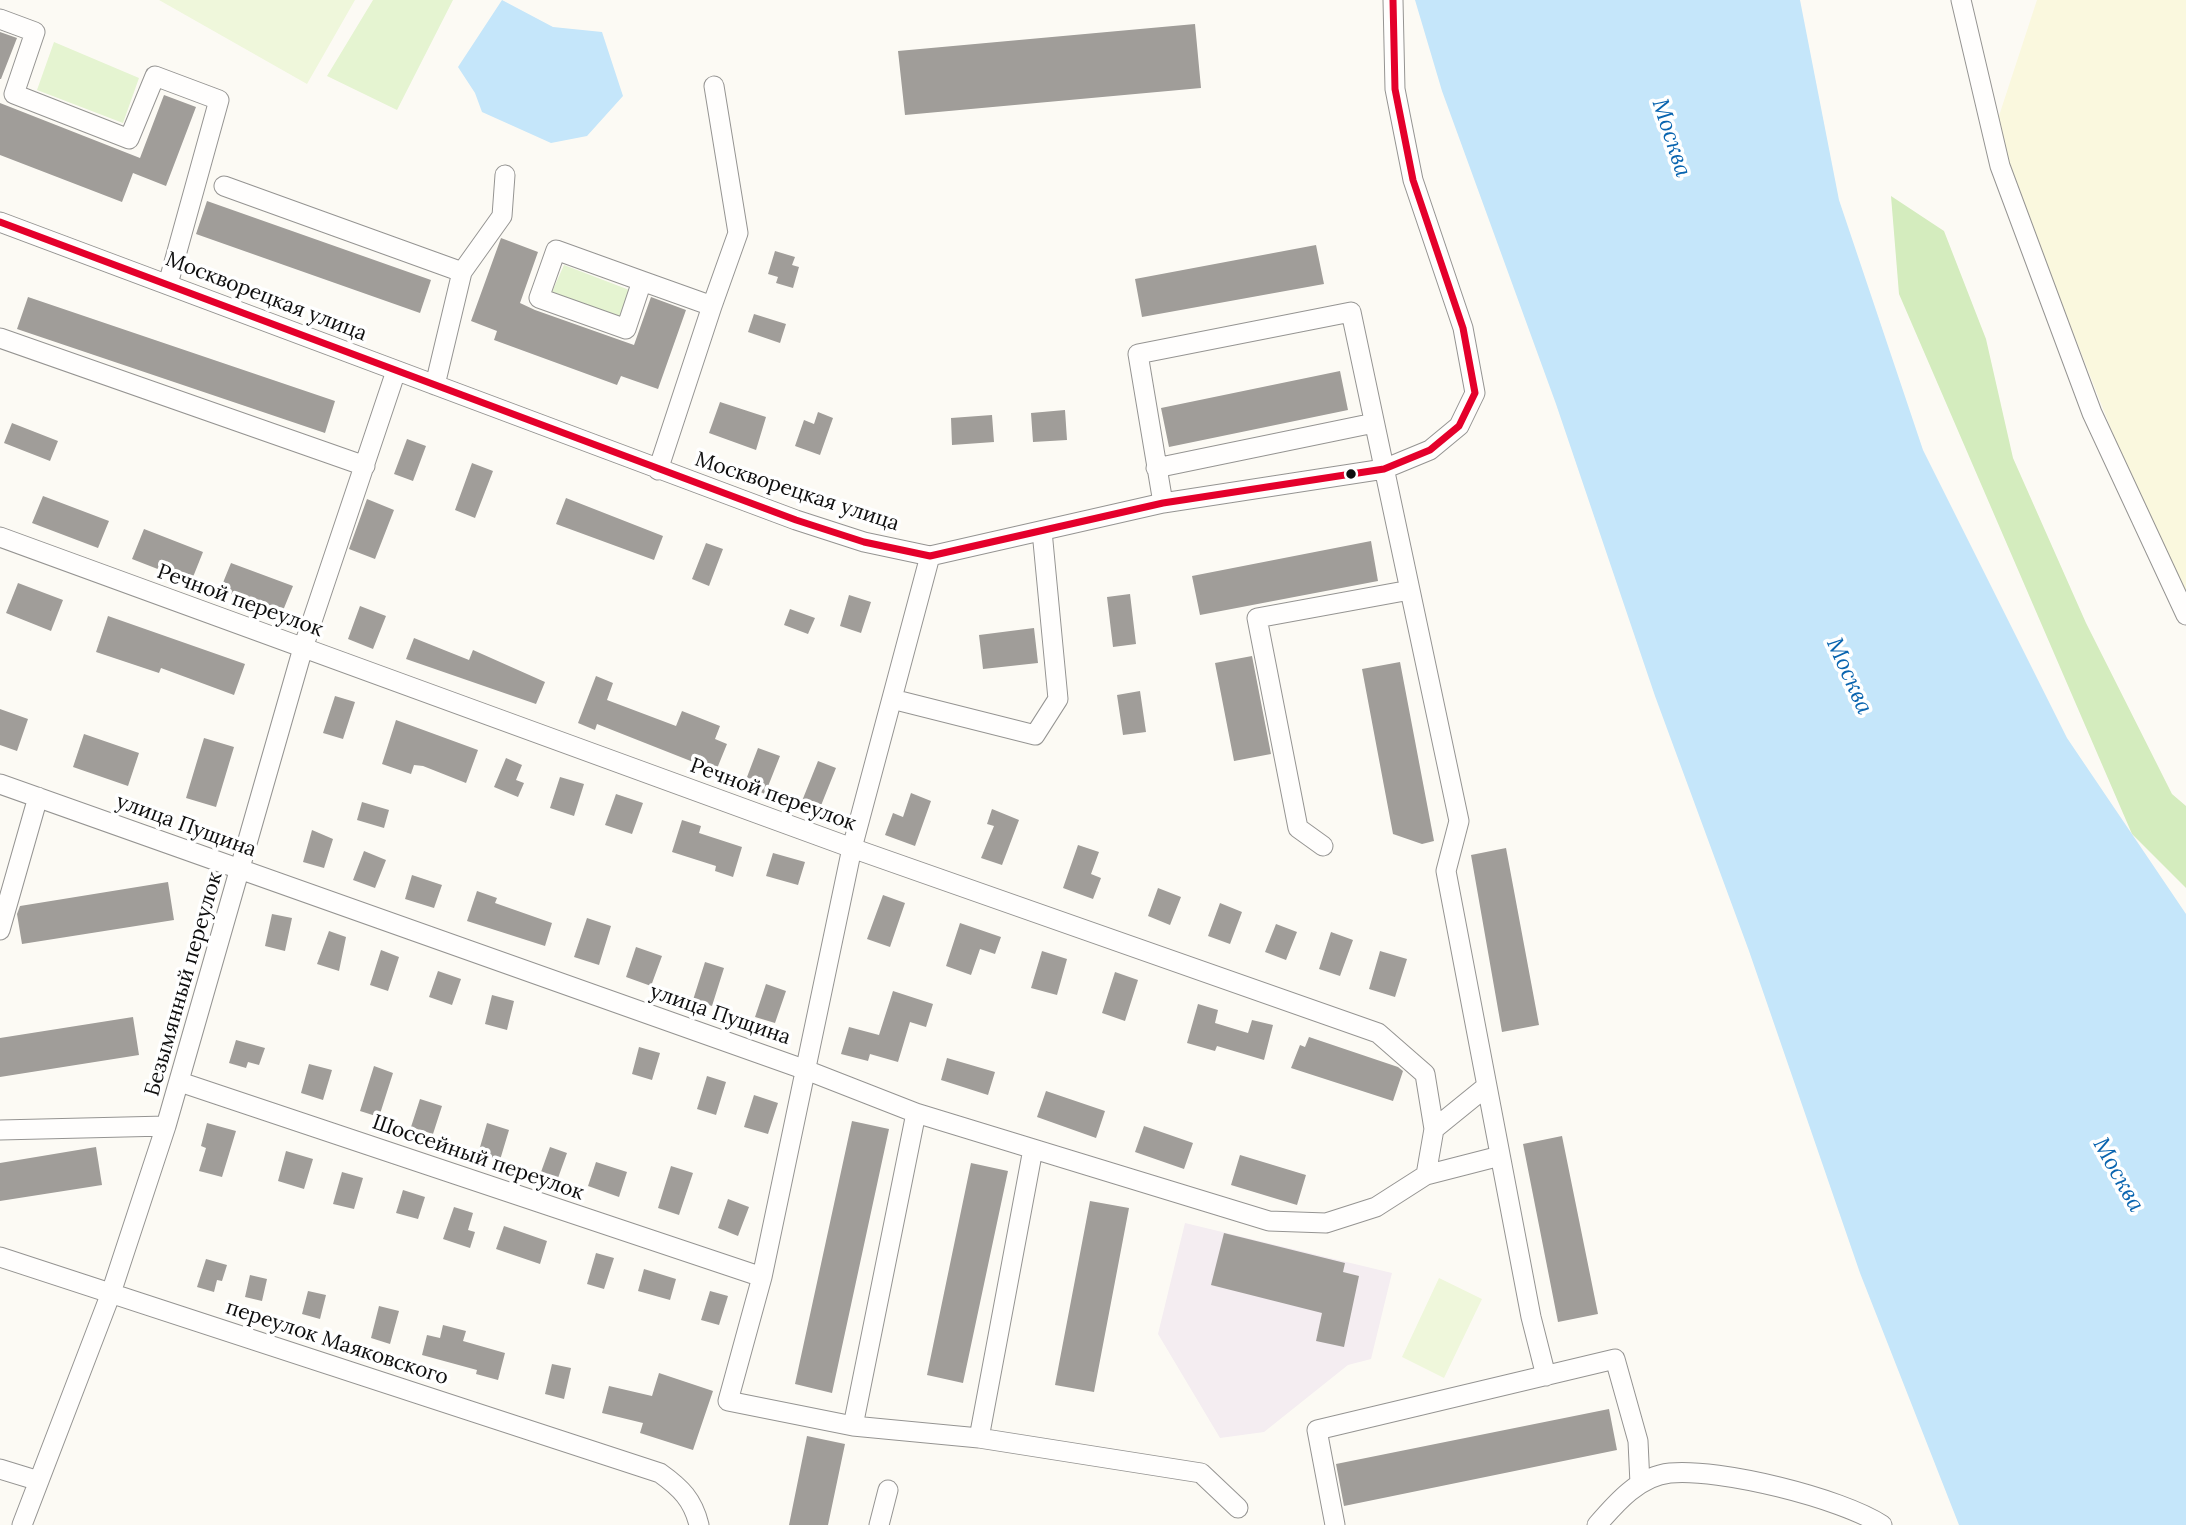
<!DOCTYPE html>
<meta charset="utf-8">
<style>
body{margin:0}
canvas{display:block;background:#fcfaf4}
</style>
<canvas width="2186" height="1525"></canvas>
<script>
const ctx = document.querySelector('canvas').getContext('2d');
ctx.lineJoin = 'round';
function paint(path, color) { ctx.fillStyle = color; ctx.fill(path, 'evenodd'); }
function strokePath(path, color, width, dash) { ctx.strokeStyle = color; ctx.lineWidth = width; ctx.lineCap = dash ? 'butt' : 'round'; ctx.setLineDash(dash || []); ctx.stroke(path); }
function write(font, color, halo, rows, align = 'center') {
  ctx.font = font + ' Lora,serif'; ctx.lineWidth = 7; ctx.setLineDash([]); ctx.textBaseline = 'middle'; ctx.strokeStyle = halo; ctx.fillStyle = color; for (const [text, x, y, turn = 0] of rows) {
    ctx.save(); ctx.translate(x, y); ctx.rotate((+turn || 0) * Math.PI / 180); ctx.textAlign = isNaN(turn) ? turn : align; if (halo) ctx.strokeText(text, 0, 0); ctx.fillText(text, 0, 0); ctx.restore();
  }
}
const industrial = new Path2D(`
 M 1185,1223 L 1392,1273 L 1371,1359 L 1348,1365 L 1264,1432 L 1220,1438 L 1158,1334 Z`);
const farmland = new Path2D(`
 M 2037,0 L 2186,0 L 2186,620 L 1994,131 Z`);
const green = new Path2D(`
 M 373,0 L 453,0 L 397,110 L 327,76 Z
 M 54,42 L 139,78 L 123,123 L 37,90 Z
 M 564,265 L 632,291 L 621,321 L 551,294 Z`);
const forest = new Path2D(`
 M 1891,196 L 1944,231 L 1986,339 L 2013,458 L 2086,623 L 2172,794 L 2186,806 L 2186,888 L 2132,834 L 1899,294 Z`);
const pitch = new Path2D(`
 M 159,0 L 355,0 L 307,84 Z
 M 1439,1278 L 1482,1299 L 1444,1378 L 1402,1357 Z`);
const water = new Path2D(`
 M 502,0 L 553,27 L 602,32 L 623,96 L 587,136 L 551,143 L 482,112 L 475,93 L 458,67 Z
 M 1415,0 L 1800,0 L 1839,200 L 1923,450 L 2067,738 L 2186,914 L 2186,1525 L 1959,1525 L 1860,1273 L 1749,951 L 1655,696 L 1556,404 L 1442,91 Z`);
const building = new Path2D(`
 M 1195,24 L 1201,88 L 905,115 L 898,51 Z
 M 0,32 L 17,38 L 1,79 L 0,79 Z
 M 164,95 L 196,107 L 166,186 L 133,173 L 122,202 L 0,155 L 0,103 L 140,158 Z
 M 207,201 L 431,280 L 420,313 L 196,234 Z
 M 501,238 L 538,252 L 520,303 L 535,310 L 634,345 L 651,297 L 686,310 L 658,389 L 621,376 L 617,385 L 494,340 L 497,331 L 471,321 Z
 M 1316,245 L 1324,284 L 1142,317 L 1135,279 Z
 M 775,251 L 795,257 L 792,265 L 799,267 L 793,288 L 776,283 L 778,277 L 768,274 Z
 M 28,297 L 335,401 L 325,433 L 17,329 Z
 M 754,314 L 786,324 L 780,343 L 748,332 Z
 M 1340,371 L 1348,410 L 1169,447 L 1161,408 Z
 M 720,402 L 766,417 L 756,450 L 709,433 Z
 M 1065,410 L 1067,440 L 1033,442 L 1031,413 Z
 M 818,412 L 833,418 L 820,455 L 795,446 L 804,420 L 814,424 Z
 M 992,415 L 994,442 L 952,445 L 951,418 Z
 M 12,423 L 58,441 L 50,461 L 4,443 Z
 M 407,439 L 426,446 L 413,481 L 394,474 Z
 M 472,463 L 493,471 L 475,518 L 455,510 Z
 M 43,496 L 109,521 L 98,548 L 32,523 Z
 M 566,498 L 663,536 L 654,560 L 556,524 Z
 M 367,499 L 394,510 L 375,559 L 349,549 Z
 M 144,529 L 203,552 L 191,582 L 132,559 Z
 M 1371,541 L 1378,581 L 1200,615 L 1192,576 Z
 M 706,543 L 723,549 L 709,586 L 692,579 Z
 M 231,563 L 293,586 L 282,613 L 220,590 Z
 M 18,583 L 63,600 L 51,631 L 6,613 Z
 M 1130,594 L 1136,644 L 1113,647 L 1107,597 Z
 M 849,595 L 871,602 L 861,633 L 840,626 Z
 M 360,606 L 386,616 L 373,649 L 348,639 Z
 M 790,609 L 815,618 L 808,634 L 784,625 Z
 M 108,616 L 245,664 L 234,695 L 161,668 L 159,673 L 96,652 Z
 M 1034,628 L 1038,663 L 983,669 L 979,635 Z
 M 414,638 L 469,660 L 473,650 L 545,682 L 536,704 L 406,659 Z
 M 1252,656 L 1271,754 L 1234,761 L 1215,663 Z
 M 1400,662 L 1434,841 L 1422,844 L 1393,834 L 1362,669 Z
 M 596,676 L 613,683 L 607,700 L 676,726 L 682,711 L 720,726 L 715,739 L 727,744 L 716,771 L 597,724 L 595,730 L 578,723 Z
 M 1140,691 L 1146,732 L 1123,735 L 1117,695 Z
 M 335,696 L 355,702 L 343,739 L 323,733 Z
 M 0,709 L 28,719 L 17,751 L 0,745 Z
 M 396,720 L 478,750 L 466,783 L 423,766 L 414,765 L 411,774 L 382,764 Z
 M 84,734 L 139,753 L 128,786 L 73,767 Z
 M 204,738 L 234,747 L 216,807 L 186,798 Z
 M 758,748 L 780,756 L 765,794 L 744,785 Z
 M 506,758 L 522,765 L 516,780 L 524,783 L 518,797 L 494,787 Z
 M 818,761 L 836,768 L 818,813 L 800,806 Z
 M 560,777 L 584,784 L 574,816 L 550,808 Z
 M 911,793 L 931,801 L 915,846 L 885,835 L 893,813 L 903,817 Z
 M 616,794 L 643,803 L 632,834 L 605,825 Z
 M 362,802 L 389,810 L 384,828 L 357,820 Z
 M 992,809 L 1019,820 L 1002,865 L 981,858 L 994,826 L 987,824 Z
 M 682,820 L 701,826 L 699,833 L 742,847 L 733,877 L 715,871 L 716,866 L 672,852 Z
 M 312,830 L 333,839 L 324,868 L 303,862 Z
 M 1078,845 L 1099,852 L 1091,874 L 1101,878 L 1093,899 L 1063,888 Z
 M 1506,848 L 1539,1025 L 1502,1032 L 1471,855 Z
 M 364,851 L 386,860 L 375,888 L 353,880 Z
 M 773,853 L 805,862 L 798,885 L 766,876 Z
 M 412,875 L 442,885 L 434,908 L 405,899 Z
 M 168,882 L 174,920 L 22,944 L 17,914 L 20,906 Z
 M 1158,888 L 1181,897 L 1170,925 L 1148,916 Z
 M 477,891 L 497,898 L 495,903 L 552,923 L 545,946 L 467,921 Z
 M 883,895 L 905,903 L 890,947 L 867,939 Z
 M 1220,903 L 1242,912 L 1230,944 L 1208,936 Z
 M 272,914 L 292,918 L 285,951 L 265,946 Z
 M 587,918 L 611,926 L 599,965 L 574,957 Z
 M 960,923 L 1001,937 L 995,954 L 980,949 L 971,975 L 946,966 Z
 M 1276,924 L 1297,932 L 1286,960 L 1265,952 Z
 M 329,931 L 346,937 L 339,971 L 317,964 Z
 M 1331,932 L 1353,940 L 1340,976 L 1319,969 Z
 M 636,947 L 662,956 L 651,986 L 626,977 Z
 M 381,950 L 399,957 L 388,991 L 370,985 Z
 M 1042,951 L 1067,959 L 1057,995 L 1031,988 Z
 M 1380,951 L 1407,959 L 1395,997 L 1369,989 Z
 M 705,962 L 724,968 L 712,1006 L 693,1000 Z
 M 438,971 L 461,979 L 452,1005 L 429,997 Z
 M 1115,972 L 1138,980 L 1125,1021 L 1102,1013 Z
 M 766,984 L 786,991 L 775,1023 L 755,1017 Z
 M 893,991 L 933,1004 L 926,1027 L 910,1022 L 898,1062 L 870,1054 L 868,1061 L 841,1054 L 849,1027 L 879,1035 Z
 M 492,995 L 514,1001 L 507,1030 L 485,1024 Z
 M 1198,1004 L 1218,1010 L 1215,1023 L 1248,1033 L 1252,1020 L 1273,1025 L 1264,1060 L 1217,1046 L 1215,1051 L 1187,1043 Z
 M 133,1017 L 139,1055 L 0,1077 L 0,1038 Z
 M 1309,1037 L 1398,1067 L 1403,1071 L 1393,1101 L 1291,1068 L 1300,1045 L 1305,1047 Z
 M 236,1040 L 265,1048 L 259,1065 L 248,1062 L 246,1068 L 229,1063 Z
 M 639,1047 L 660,1053 L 652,1080 L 632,1074 Z
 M 947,1058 L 995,1072 L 988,1095 L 941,1080 Z
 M 309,1064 L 332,1070 L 323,1100 L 301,1093 Z
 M 374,1066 L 393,1073 L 379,1117 L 360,1111 Z
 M 707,1076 L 726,1082 L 716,1115 L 697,1109 Z
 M 1046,1091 L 1105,1111 L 1096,1138 L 1037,1117 Z
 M 754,1095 L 778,1103 L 768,1134 L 744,1127 Z
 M 420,1099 L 442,1106 L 433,1134 L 411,1127 Z
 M 852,1121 L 889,1129 L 832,1393 L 795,1384 Z
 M 207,1123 L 236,1131 L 222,1177 L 199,1171 L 206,1148 L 201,1146 Z
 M 487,1123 L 509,1130 L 500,1160 L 478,1154 Z
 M 1144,1126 L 1193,1143 L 1184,1169 L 1135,1152 Z
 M 1562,1136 L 1598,1314 L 1558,1322 L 1523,1144 Z
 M 96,1147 L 102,1185 L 0,1201 L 0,1163 Z
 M 550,1147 L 567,1153 L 558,1178 L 541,1172 Z
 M 286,1151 L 313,1159 L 304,1189 L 278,1181 Z
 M 1240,1155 L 1306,1175 L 1297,1205 L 1231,1185 Z
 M 596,1162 L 627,1172 L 619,1197 L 588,1186 Z
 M 971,1163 L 1008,1171 L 963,1383 L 927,1375 Z
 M 671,1166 L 693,1173 L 679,1215 L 658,1208 Z
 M 342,1172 L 363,1178 L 354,1209 L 333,1204 Z
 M 403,1190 L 425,1197 L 418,1219 L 396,1213 Z
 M 728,1199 L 749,1207 L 738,1236 L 718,1228 Z
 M 1090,1201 L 1129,1208 L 1094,1392 L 1055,1385 Z
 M 454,1207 L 473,1213 L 468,1230 L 475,1232 L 470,1248 L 443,1239 Z
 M 504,1226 L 547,1241 L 540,1264 L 496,1249 Z
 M 1224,1233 L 1345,1263 L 1343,1272 L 1359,1276 L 1344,1347 L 1316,1341 L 1322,1313 L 1211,1285 Z
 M 596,1253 L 614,1258 L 604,1289 L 587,1284 Z
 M 206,1259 L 227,1265 L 222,1281 L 217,1280 L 214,1292 L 197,1287 Z
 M 644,1269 L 676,1279 L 670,1300 L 638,1291 Z
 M 250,1275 L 267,1279 L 262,1301 L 245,1297 Z
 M 308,1291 L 326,1295 L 320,1319 L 302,1314 Z
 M 710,1291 L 728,1296 L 719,1325 L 701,1320 Z
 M 379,1306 L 399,1311 L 390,1344 L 371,1338 Z
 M 443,1325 L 466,1331 L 463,1341 L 505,1353 L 498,1380 L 476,1374 L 477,1370 L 422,1355 L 427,1335 L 440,1338 Z
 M 552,1364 L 571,1368 L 564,1399 L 545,1394 Z
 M 659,1373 L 713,1391 L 693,1450 L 640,1433 L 643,1423 L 602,1413 L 609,1386 L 652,1396 Z
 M 1609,1409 L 1617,1450 L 1344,1506 L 1336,1464 Z
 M 807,1436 L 845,1444 L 828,1525 L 789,1525 Z`);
const minor = new Path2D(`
 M 1961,0 L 2000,166 L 2092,413 L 2186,615
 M 0,19 L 35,32 L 14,94 L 129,139 L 155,76 L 219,100 L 168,284
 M 224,186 L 462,272 L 435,385
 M 0,222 L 796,520 L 864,542 L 930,556 L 1163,503 L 1384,469 L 1430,450 L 1459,426 L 1475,393 L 1463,328 L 1413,180 L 1395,89 L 1393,0
 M 462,272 L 502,216 L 505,175
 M 642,281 L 556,250 L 539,298 L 626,329 L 642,281 L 712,306 L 658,470
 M 712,306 L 738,233 L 714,86
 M 0,338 L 365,466
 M 1156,468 L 1374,423
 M 1163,503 L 1138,354 L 1351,312 L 1459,821 L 1446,871 L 1531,1317 L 1546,1376
 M 0,537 L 852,848 L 1378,1033 L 1425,1074 L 1434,1129 L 1426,1175
 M 892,699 L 1035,735 L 1058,699 L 1042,531
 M 0,784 L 806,1070 L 916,1113 L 1269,1221 L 1326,1223 L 1376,1207 L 1426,1175 L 1500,1156
 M 1323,846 L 1298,828 L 1257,618 L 1410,590
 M 0,930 L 38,797
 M 180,1082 L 762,1277
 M 916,1113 L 853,1426 L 728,1401 L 762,1277 L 852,848 L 930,556
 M 1434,1129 L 1487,1086
 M 0,1130 L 166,1126
 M 0,1257 L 660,1473 C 681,1488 693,1500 699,1525
 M 853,1426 L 979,1438 L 1201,1473 L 1238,1508
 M 979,1438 L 1033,1149
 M 0,1469 L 39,1481
 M 22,1525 L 111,1293 L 166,1126 L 303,648 L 396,371
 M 879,1525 L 888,1490
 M 1335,1525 L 1317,1430 L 1615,1359 L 1638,1441 L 1640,1484
 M 1597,1525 C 1616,1503 1639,1476 1670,1473 C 1719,1468 1841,1498 1882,1525`);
const bus1 = new Path2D(`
 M 0,222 L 796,520 L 864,542 L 930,556 L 1163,503 L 1384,469 L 1430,450 L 1459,426 L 1475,393 L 1463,328 L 1413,180 L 1395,89 L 1393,0`);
const markers = [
 [1351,474,6,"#0e0e0e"]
];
const streetNames = [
 ["Москворецкая улица",266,297,21],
 ["Москворецкая улица",797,492,18],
 ["Речной переулок",240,601,20],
 ["Речной переулок",773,795,20],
 ["улица Пущина",186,826,20],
 ["Безымянный переулок",184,984,-74],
 ["улица Пущина",720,1015,19],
 ["Шоссейный переулок",478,1158,19],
 ["переулок Маяковского",337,1343,18]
];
const waterNames = [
 ["Москва",1671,138,72],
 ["Москва",1849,676,66],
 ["Москва",2118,1175,61]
];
paint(industrial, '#f4edf1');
paint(farmland, '#faf8de');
paint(green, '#e5f4d1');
paint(forest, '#d4ecbe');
paint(pitch, '#eff7db');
paint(water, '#c5e6fa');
paint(building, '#a09d99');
strokePath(minor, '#959492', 21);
strokePath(minor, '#fffefd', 19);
strokePath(bus1, '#e4002b', 7);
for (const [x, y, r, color] of markers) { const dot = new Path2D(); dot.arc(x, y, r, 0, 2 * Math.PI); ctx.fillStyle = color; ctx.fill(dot); strokePath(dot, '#fff', 2.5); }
write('21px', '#0e0e0e', '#fff', streetNames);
write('italic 23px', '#0964af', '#fff', waterNames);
</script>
